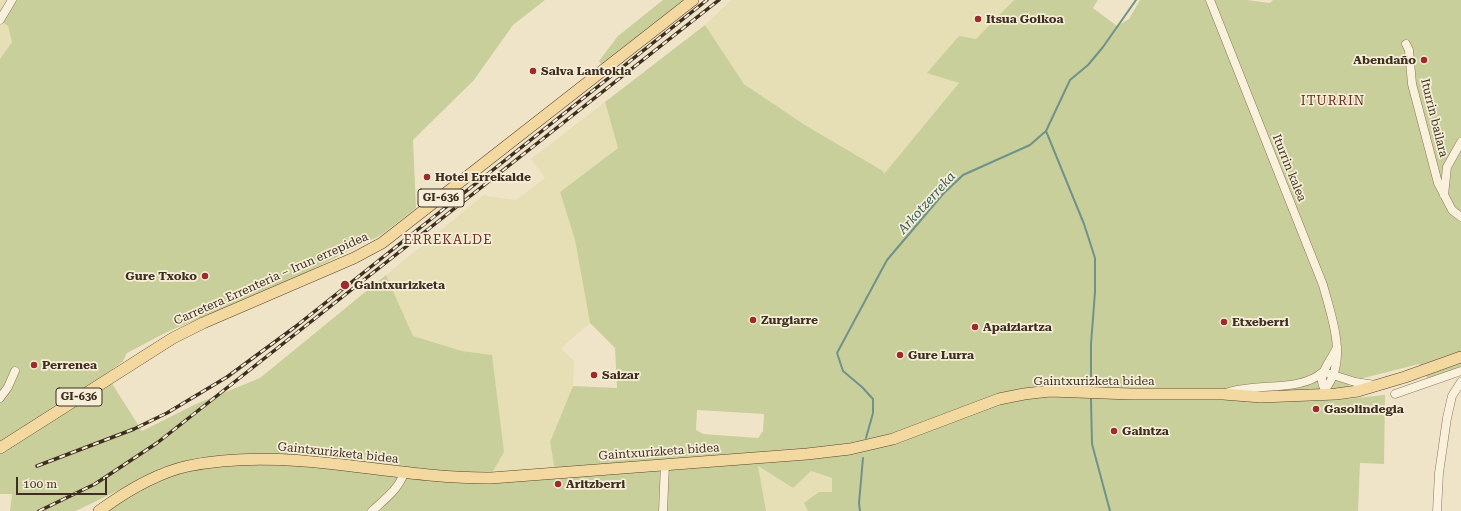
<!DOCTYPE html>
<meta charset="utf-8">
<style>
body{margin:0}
#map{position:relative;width:1461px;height:511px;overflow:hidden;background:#f0e4c8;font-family:"Roboto Serif",serif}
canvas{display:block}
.scale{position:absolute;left:16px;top:477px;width:91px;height:18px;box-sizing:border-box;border:2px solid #3d2e20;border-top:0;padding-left:5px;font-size:12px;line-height:14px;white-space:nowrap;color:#3d2e20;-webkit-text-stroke:3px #f7eed8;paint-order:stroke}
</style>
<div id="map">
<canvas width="1461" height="511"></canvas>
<div class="scale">100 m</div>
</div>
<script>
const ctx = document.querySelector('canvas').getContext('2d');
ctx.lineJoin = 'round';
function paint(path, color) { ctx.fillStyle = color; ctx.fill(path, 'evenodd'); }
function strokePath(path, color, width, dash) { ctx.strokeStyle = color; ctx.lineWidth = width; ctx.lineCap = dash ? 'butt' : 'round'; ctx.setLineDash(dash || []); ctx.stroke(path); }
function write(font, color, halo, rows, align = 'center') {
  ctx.font = font + ' "Roboto Serif",serif'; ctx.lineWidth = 3.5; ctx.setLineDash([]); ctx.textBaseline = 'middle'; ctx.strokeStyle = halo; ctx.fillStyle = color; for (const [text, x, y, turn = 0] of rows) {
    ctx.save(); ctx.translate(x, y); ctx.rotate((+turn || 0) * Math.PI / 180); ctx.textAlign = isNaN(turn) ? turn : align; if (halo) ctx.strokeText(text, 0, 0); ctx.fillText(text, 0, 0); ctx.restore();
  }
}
const farmland = new Path2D(`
 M 0,0 L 13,0 L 8,26 L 12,42 L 0,59 Z
 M 731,0 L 1014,0 L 976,39 L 927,72 L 960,83 L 884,174 L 883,171 L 805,125 L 744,84 L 705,25 Z
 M 605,102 L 618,148 L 560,192 L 575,240 L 590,323 L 561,348 L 574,361 L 573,386 L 550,442 L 556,478 L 490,476 L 492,355 L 462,351 L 413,336 L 386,275 L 485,194 L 487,196 L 516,200 L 545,178 L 531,159 Z
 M 757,466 L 793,488 L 811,471 L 832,478 L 832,493 L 804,503 L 808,511 L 766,511 Z`);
const green = new Path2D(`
 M 13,0 L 545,0 L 513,25 L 474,80 L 413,140 L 416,208 L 381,235 L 305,273 L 167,332 L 127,353 L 123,361 L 106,374 L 142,431 L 196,404 L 260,378 L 386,275 L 413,336 L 462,351 L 492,355 L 504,452 L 490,476 L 556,477 L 550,442 L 573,386 L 617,388 L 615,348 L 590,323 L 575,240 L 560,192 L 618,148 L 605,102 L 705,25 L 744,84 L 805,125 L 883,171 L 884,174 L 959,83 L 927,73 L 959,36 L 976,39 L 1014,0 L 1098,0 L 1093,8 L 1117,26 L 1129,19 L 1140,0 L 1247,0 L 1270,3 L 1273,0 L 1461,0 L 1461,367 L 1428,379 L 1419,364 L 1352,381 L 1336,400 L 1385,395 L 1384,464 L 1360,463 L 1358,511 L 808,511 L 804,503 L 819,492 L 832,492 L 832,478 L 811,471 L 793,488 L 758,466 L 766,511 L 104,511 L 125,487 L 76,511 L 10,511 L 12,494 L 0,494 L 0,59 L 12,42 L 8,26 L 1,21 ZM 697,410 L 764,414 L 763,431 L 758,438 L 703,434 L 696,430 Z
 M 663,0 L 685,0 L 602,65 L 599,61 L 618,36 Z`);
const stream = new Path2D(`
 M 1046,131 L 1084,224 L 1095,258 L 1095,292 L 1091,344 L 1091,388
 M 1091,399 L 1092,444 L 1110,511
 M 866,438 L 873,413 L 873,399 L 862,387 L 843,371 L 837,353 L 887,260 L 943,194 L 963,175 L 1030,145 L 1046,131 L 1070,80 L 1088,65 L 1103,47 L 1136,0
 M 860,511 L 859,503 L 863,458`);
const minor = new Path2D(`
 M 1210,0 L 1323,285 C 1331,315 1349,361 1325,389 C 1315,376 1332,360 1337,347
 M 0,20 L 12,0
 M 1406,44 L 1409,50 L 1412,84 L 1438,183 L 1452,210 L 1461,217
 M 1444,195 L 1447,167 L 1461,142
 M 1330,374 L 1355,382 L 1375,385
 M 1226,393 C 1257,382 1299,393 1323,372
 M 1395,394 L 1461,371
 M 0,398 L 8,387 L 15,371
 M 372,511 C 385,499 398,490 404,473
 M 663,511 L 665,464
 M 1437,511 L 1439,473 L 1447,418 L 1452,396 L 1461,382`);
const major = new Path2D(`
 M 0,448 L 173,338 L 203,323 L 354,258 L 382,243 L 693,0
 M 99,511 C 125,492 156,473 188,466 C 288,445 390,479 491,478 L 807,454 L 850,449 L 893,439 L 999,399 L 1024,394 L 1050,391 L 1131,394 L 1223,394 L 1261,397 L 1336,394 L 1358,391 L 1405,377 L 1461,357`);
const rail = new Path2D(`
 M 37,466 L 134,429 L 167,413 L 227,377 L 295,327 L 707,0
 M 39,511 L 95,484 L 157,443 L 719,0`);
const markers = [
 [978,19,4,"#9e2a2b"],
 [1424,60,4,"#9e2a2b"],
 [533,71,4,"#9e2a2b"],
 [427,177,4,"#9e2a2b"],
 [205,276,4,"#9e2a2b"],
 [345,285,5,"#9e2a2b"],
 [753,320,4,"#9e2a2b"],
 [1224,322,4,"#9e2a2b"],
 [975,327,4,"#9e2a2b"],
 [900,355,4,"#9e2a2b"],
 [34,365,4,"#9e2a2b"],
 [594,375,4,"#9e2a2b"],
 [1316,409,4,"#9e2a2b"],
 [1114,431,4,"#9e2a2b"],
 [558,484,4,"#9e2a2b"]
];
const shields = [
 [441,198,46],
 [79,397,46]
];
const shieldNames = [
 ["GI-636",441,198],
 ["GI-636",79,397]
];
const poiNames = [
 ["Itsua Goikoa",986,19],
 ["Abendaño",1416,60,"right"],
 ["Salva Lantokia",541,71],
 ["Hotel Errekalde",435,177],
 ["Gure Txoko",197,276,"right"],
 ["Gaintxurizketa",354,285],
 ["Zurgiarre",761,320],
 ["Etxeberri",1232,322],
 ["Apaiziartza",983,327],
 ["Gure Lurra",908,355],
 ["Perrenea",42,365],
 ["Saizar",602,375],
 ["Gasolindegia",1324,409],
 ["Gaintza",1122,431],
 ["Aritzberri",566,484]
];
const streetNames = [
 ["Iturrin bailara",1434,118,76],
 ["Iturrin kalea",1289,168,68],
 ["Carretera Errenteria – Irun errepidea",271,279,-24],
 ["Gaintxurizketa bidea",1094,381],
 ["Gaintxurizketa bidea",659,452,-4],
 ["Gaintxurizketa bidea",338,453,6]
];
const neighbourhoodNames = [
 ["ITURRIN",1333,101],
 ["ERREKALDE",448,240]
];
const waterNames = [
 ["Arkotzerreka",927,203,-48]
];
paint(farmland, '#e6deb5');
paint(green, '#c9cf9b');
strokePath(stream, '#6f938a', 2);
strokePath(minor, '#8d765c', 9);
strokePath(major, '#5b4430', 12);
strokePath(minor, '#faf1dc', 8);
strokePath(major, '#f3d9a0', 11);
strokePath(rail, '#3d2e20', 3.5);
strokePath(rail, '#f7eed8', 2, [6]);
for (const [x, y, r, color] of markers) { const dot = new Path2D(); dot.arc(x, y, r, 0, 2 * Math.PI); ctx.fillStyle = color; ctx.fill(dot); strokePath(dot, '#f7eed8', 1.5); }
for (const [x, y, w] of shields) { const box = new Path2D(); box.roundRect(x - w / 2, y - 9, w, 18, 3); ctx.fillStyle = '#f7eed8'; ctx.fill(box); strokePath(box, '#3d2e20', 1); }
write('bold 11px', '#3d2e20', null, shieldNames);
write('bold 12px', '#3d2e20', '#f7eed8', poiNames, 'left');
write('12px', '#3d2e20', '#f7eed8', streetNames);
ctx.letterSpacing = '1px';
write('13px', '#6b2e1e', '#f7eed8', neighbourhoodNames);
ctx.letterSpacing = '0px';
write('italic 13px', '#2f5d5a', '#f7eed8', waterNames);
</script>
